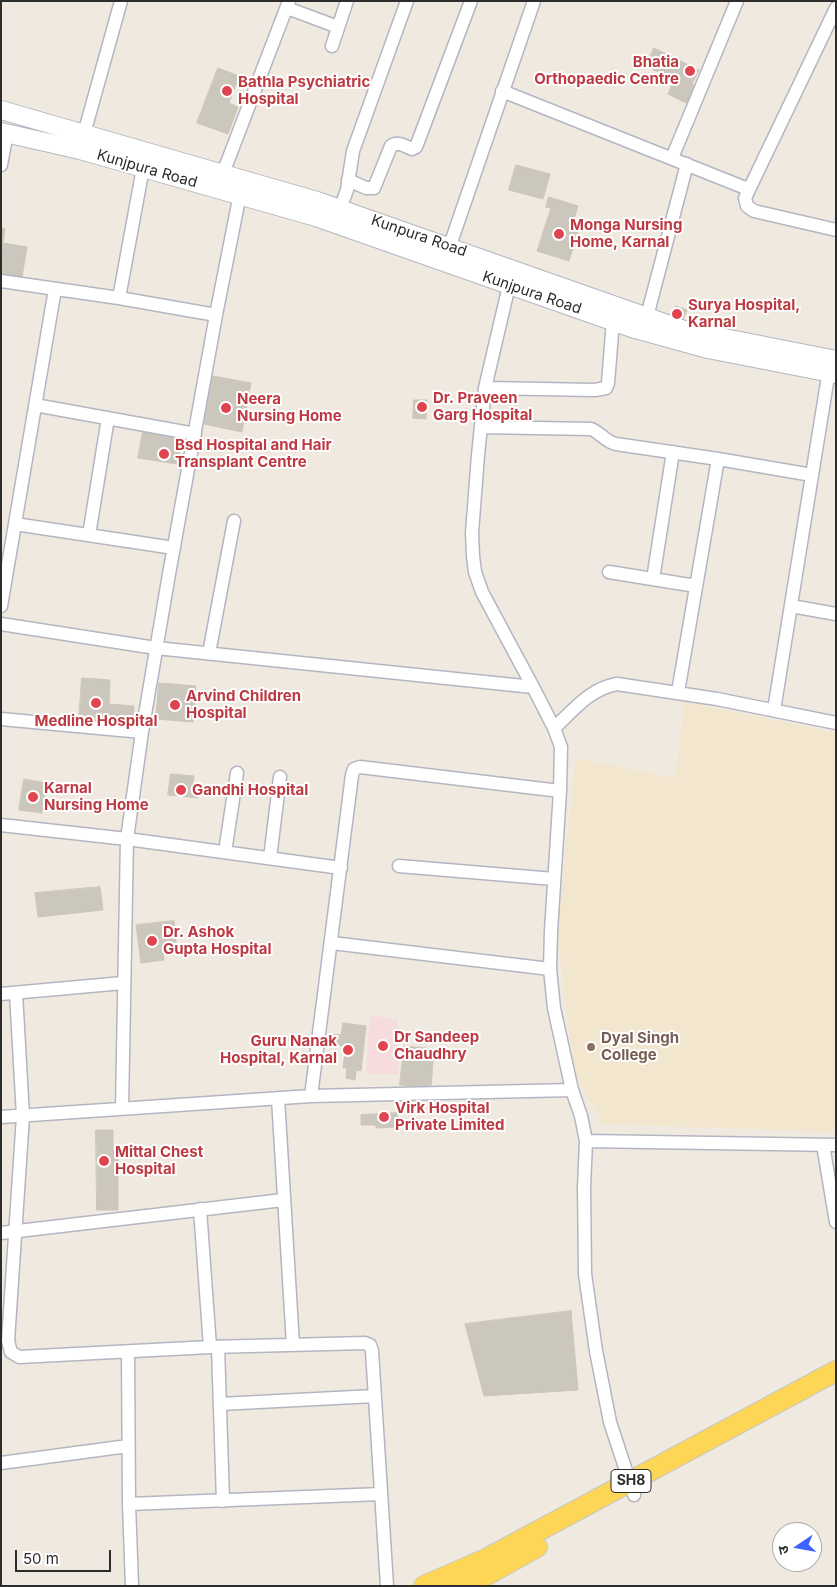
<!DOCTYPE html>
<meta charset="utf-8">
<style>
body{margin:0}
#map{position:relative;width:837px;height:1587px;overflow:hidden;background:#f0e9df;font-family:Inter,"Noto Sans Devanagari",sans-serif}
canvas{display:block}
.frame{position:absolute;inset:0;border:2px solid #2d2d2d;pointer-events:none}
.north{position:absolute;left:772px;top:1522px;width:50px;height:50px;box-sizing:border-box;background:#fff;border:1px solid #ababab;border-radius:50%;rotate:258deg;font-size:14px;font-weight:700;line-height:20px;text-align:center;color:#2d2d2d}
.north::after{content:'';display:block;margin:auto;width:18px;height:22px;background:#3d62ff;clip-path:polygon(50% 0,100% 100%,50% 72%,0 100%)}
.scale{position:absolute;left:15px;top:1550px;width:96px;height:22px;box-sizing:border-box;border:2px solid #2d2d2d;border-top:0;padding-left:6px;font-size:15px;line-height:18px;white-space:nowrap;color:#2d2d2d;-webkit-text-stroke:4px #fff;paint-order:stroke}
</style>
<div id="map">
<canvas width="837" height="1587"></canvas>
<div class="frame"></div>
<div class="north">उ</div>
<div class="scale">50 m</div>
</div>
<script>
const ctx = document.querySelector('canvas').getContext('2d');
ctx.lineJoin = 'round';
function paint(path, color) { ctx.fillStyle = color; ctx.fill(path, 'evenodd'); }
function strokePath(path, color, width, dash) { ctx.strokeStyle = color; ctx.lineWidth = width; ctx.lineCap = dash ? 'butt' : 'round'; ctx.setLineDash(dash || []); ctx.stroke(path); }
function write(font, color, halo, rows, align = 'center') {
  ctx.font = font + ' Inter,sans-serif'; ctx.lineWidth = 4; ctx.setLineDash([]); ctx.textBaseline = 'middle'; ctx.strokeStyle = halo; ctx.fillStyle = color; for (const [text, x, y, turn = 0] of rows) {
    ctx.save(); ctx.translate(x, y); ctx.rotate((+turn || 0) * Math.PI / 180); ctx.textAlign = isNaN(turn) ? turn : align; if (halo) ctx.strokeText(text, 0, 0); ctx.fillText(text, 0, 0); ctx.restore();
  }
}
const education = new Path2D(`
 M 685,702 L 836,733 L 836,1132 L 603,1124 L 574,1072 L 557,928 L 576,758 L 675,778 Z`);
const medical = new Path2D(`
 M 370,1015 L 398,1020 L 398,1075 L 366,1073 Z`);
const building = new Path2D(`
 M 654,48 L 699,70 L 692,84 L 695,86 L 686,103 L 668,94 L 674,80 L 646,66 Z
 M 218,68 L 239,76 L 229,103 L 238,107 L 228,134 L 197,123 Z
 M 516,165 L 550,174 L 543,199 L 509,190 Z
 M 549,197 L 578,206 L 571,229 L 578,232 L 569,261 L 537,251 L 551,208 L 546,207 Z
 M 1,228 L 5,229 L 3,243 L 27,247 L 21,283 L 1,280 L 3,262 L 1,262 Z
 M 676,306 L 687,310 L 682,322 L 672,318 Z
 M 213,376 L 251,383 L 242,432 L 204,424 Z
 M 414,400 L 427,400 L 426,419 L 413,418 Z
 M 143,431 L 182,438 L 177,464 L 138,458 Z
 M 82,678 L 110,680 L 109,704 L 134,706 L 133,723 L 79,719 Z
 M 159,683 L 196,686 L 193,722 L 156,719 Z
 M 171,774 L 194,776 L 192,788 L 199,789 L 198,798 L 168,795 Z
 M 24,779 L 46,783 L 42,813 L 19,810 Z
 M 100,887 L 103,910 L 38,917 L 35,893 Z
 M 174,921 L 176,942 L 162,944 L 164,960 L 141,963 L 136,925 Z
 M 343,1023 L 366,1026 L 361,1071 L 356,1070 L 355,1080 L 346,1078 L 347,1068 L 343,1068 L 346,1046 L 329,1044 L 330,1034 L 341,1035 Z
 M 404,1046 L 434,1049 L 431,1087 L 400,1085 Z
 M 397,1113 L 397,1127 L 376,1128 L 376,1125 L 361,1125 L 361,1115 Z
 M 96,1130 L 113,1130 L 113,1150 L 118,1150 L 118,1210 L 97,1210 Z
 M 571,1311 L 578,1390 L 484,1396 L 465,1324 Z`);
const street = new Path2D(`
 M 287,8 L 338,27
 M 836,8 L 745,198 L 747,206 L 754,211 L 836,230
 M 332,46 L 347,1
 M 502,91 L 748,189
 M 82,141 L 121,1
 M 672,158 L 737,1
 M 1,165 L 7,133
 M 348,180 L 366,188 L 374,188 L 391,146 C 398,141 405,146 412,149 L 416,147 L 471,1
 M 220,181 L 289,1
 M 340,209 L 347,190 L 353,151 L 407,1
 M 447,254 L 534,1
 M 511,277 L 485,388 L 478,455 L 472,533 L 473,556 L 475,572 L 482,592 L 533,687 L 554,728 L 561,747 L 560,791 L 551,931 L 550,969 L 554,1008 L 572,1090 L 581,1116 L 586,1141 L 584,1187 L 585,1274 L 596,1351 L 610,1422 L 634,1495
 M 1,281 L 119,298 L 216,315
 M 119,298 L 143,168
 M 645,324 L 687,164
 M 485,388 L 595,390 L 606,388 L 608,383 L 613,321
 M 35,405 L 195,434
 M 481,427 L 591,429 C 601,433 606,442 616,444 L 718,459 L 812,475
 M 15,524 L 174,548
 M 89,535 L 108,418
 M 609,572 L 696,586
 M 653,579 L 673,452
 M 1,606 L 55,289
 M 791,606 L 836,614
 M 1,624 L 156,648 L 533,687
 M 209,653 L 234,521
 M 678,692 L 718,459
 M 774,710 L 830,364
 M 1,719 L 142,732
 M 554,728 C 574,710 589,689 617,684 L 717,699 L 836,723
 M 1,825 L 127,839 L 341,868
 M 225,852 L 237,773
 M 270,858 L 280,777
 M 399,866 L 554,879
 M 332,943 L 550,969
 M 16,993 L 23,1116 L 8,1341 L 11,1352 L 19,1357 L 210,1347 L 365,1343 L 370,1345 L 372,1351 L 387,1586
 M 1,994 L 123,983
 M 311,1096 L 352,775 L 354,769 L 360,767 L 560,791
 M 278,1098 L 293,1345
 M 122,1108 L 127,839 L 142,732 L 169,574 L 216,315 L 241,189
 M 1,1117 L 311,1096 L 572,1090
 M 586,1141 L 836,1145
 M 823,1145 L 836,1222
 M 200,1209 L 210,1347
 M 1,1233 L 283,1200
 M 218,1347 L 223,1501
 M 128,1352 L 129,1504 L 132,1586
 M 220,1404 L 374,1396
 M 1,1463 L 128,1446
 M 129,1504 L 381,1494`);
const secondary = new Path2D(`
 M 1,110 L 317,201 L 684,330 L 836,360
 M 1,132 L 80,150 L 316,217 L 632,328 L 708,349 L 836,374`);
const primary = new Path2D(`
 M 424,1586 L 486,1559 L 836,1371
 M 464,1586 L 474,1582 L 537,1547`);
const markers = [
 [690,71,6,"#e0444e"],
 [227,91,6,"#e0444e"],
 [559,234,6,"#e0444e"],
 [677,314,6,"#e0444e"],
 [422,407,6,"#e0444e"],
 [226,408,6,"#e0444e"],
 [164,454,6,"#e0444e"],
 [96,703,6,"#e0444e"],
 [175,705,6,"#e0444e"],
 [181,790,6,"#e0444e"],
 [33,797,6,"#e0444e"],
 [152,941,6,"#e0444e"],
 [383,1046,6,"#e0444e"],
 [591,1047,5,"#8d6e63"],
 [348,1050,6,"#e0444e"],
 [384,1117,6,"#e0444e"],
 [104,1161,6,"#e0444e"]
];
const shields = [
 [631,1481,40]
];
const shieldNames = [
 ["SH8",631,1481]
];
const healthNames = [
 ["Bhatia",679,62,"right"],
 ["Orthopaedic Centre",679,79,"right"],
 ["Bathla Psychiatric",238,82],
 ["Hospital",238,99],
 ["Monga Nursing",570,225],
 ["Home, Karnal",570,242],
 ["Surya Hospital,",688,305],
 ["Karnal",688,322],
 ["Dr. Praveen",433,398],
 ["Garg Hospital",433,415],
 ["Neera",237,399],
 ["Nursing Home",237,416],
 ["Bsd Hospital and Hair",175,445],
 ["Transplant Centre",175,462],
 ["Arvind Children",186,696],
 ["Hospital",186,713],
 ["Medline Hospital",96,721,"center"],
 ["Karnal",44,788],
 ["Nursing Home",44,805],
 ["Gandhi Hospital",192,790],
 ["Dr. Ashok",163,932],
 ["Gupta Hospital",163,949],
 ["Dr Sandeep",394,1037],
 ["Chaudhry",394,1054],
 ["Guru Nanak",337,1041,"right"],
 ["Hospital, Karnal",337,1058,"right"],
 ["Virk Hospital",395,1108],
 ["Private Limited",395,1125],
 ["Mittal Chest",115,1152],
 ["Hospital",115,1169]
];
const streetNames = [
 ["Kunjpura Road",147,169,16],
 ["Kunpura Road",419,236,19],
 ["Kunjpura Road",532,293,19]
];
const educationNames = [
 ["Dyal Singh",601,1038],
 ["College",601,1055]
];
paint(education, '#f2e6ce');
paint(medical, '#f7dcde');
paint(building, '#cbc7bd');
strokePath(building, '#ccc5b8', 1);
strokePath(street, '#b3b6c2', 15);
strokePath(secondary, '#b3b6c2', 20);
strokePath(primary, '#c8c8c8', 22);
strokePath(street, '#fff', 12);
strokePath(secondary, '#fff', 18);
strokePath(primary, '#fed656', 20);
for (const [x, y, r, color] of markers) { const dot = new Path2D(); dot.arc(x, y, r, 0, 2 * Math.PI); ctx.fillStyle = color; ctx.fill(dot); strokePath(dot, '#fff', 2); }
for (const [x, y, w] of shields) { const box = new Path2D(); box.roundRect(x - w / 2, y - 11.5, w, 23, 4); ctx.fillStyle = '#fff'; ctx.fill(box); strokePath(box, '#2d2d2d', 1); }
write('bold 14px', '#2d2d2d', null, shieldNames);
write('bold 15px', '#be3a42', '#fff', healthNames, 'left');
write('15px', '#2d2d2d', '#fff', streetNames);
write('bold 15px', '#785e54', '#fff', educationNames, 'left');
</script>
